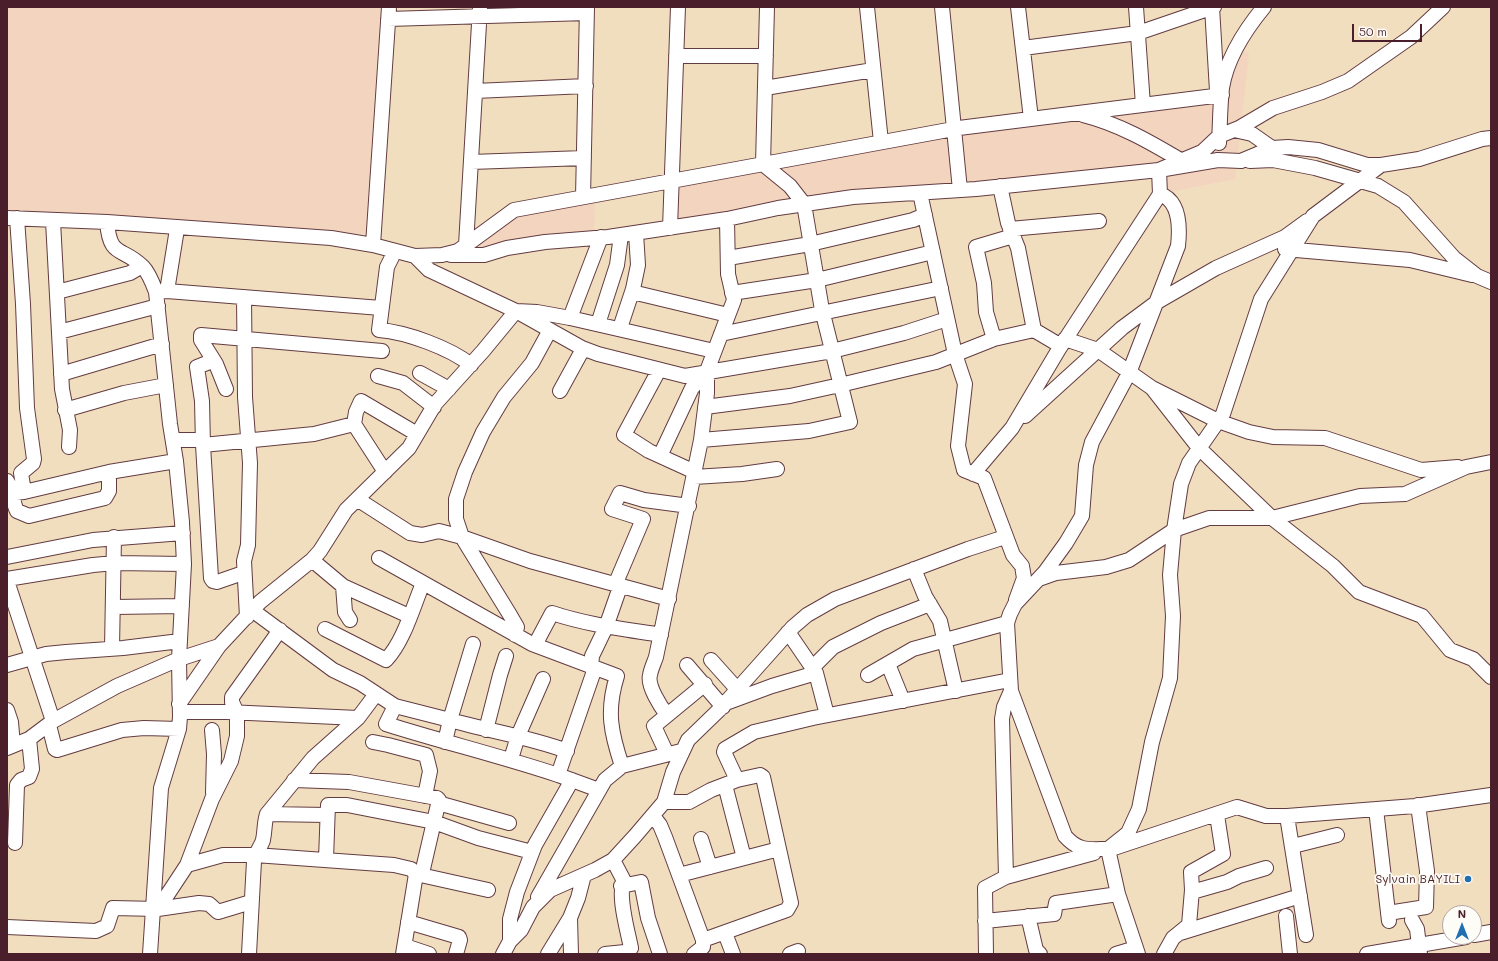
<!DOCTYPE html>
<style>
body{margin:0}
#map{position:relative;width:1498px;height:961px;overflow:hidden;background:#f1debf;font-family:Mali,sans-serif}
canvas{display:block}
.frame{position:absolute;inset:0;border:8px solid #4a1f2b;pointer-events:none}
.north{position:absolute;left:1442px;top:905px;width:40px;height:40px;box-sizing:border-box;background:#fdfcf7;border:1px solid #b5a4a5;border-radius:50%;rotate:0deg;font-size:11px;font-weight:700;line-height:16px;text-align:center;color:#4a1f2b}
.north::after{content:'';display:block;margin:auto;width:14px;height:18px;background:#1f6fb2;clip-path:polygon(50% 0,100% 100%,50% 72%,0 100%)}
.scale{position:absolute;left:1352px;top:24px;width:70px;height:18px;box-sizing:border-box;border:2px solid #4a1f2b;border-top:0;padding-left:5px;font-size:12px;line-height:14px;white-space:nowrap;color:#4a1f2b;-webkit-text-stroke:3px #fdfcf7;paint-order:stroke}
</style>
<div id="map">
<canvas width="1498" height="961"></canvas>
<div class="frame"></div>
<div class="north">N</div>
<div class="scale">50 m</div>
</div>
<script>
const ctx = document.querySelector('canvas').getContext('2d');
ctx.lineJoin = 'round';
function paint(path, color) { ctx.fillStyle = color; ctx.fill(path, 'evenodd'); }
function strokePath(path, color, width, dash) { ctx.strokeStyle = color; ctx.lineWidth = width; ctx.lineCap = dash ? 'butt' : 'round'; ctx.setLineDash(dash || []); ctx.stroke(path); }
function write(font, color, halo, rows, align = 'center') {
  ctx.font = font + ' Mali,sans-serif'; ctx.lineWidth = 3.5; ctx.setLineDash([]); ctx.textBaseline = 'middle'; ctx.strokeStyle = halo; ctx.fillStyle = color; for (const [text, x, y, turn = 0] of rows) {
    ctx.save(); ctx.translate(x, y); ctx.rotate((+turn || 0) * Math.PI / 180); ctx.textAlign = isNaN(turn) ? turn : align; if (halo) ctx.strokeText(text, 0, 0); ctx.fillText(text, 0, 0); ctx.restore();
  }
}
const built = new Path2D(`
 M 7,7 L 380,7 L 366,234 L 7,210 Z
 M 1236,46 L 1249,54 L 1235,179 L 1160,194 L 1159,170 L 853,197 L 670,228 L 671,181 L 959,128 L 1222,95 Z
 M 595,195 L 594,238 L 477,255 L 477,237 L 497,222 Z`);
const minor = new Path2D(`
 M 867,7 L 881,142
 M 942,7 L 960,190
 M 1018,7 L 1031,119
 M 1136,7 L 1143,105
 M 1212,7 L 1217,91
 M 388,19 L 587,13
 M 1023,48 L 1138,33 L 1214,7
 M 676,56 L 766,56
 M 765,88 L 873,70
 M 475,91 L 586,86
 M 1083,115 C 1119,124 1150,142 1182,161 L 1187,163
 M 1234,130 L 1252,134 L 1272,148 L 1288,147 L 1318,150 L 1367,165 L 1381,165 L 1419,159 L 1482,139 L 1491,138
 M 1219,143 C 1220,125 1220,106 1222,88 C 1227,57 1245,30 1264,7
 M 1250,161 L 1273,160 L 1315,168 L 1378,186 L 1404,202 L 1454,258 L 1477,276 L 1491,282
 M 471,162 L 584,158
 M 920,193 L 955,354 L 965,384 L 958,446 L 964,470 L 984,478 L 1013,555 L 1022,566 L 1024,578 L 1016,600
 M 583,197 L 587,7
 M 7,218 L 107,222 L 331,238 L 373,245 L 415,256 L 442,255 L 458,251 L 514,210 L 959,128 L 1222,95
 M 17,218 L 23,304 L 27,408 L 34,459 L 33,463 L 21,473 L 24,492
 M 53,221 L 62,389 L 70,430 L 69,447
 M 107,222 C 110,259 122,246 143,267 C 149,273 153,284 156,292 L 170,424 L 176,461 L 182,522 L 184,564 L 179,659 L 180,717 L 179,729 L 161,788 L 150,954
 M 670,228 L 678,7
 M 1010,229 L 1099,221
 M 373,245 L 389,7
 M 466,245 L 480,7
 M 1285,249 L 1410,260 L 1472,275
 M 395,251 L 387,267 L 379,330 C 406,332 450,348 471,365
 M 451,255 L 484,255 L 507,248 L 545,242 L 608,237 L 727,219 L 778,208 L 853,197 L 976,189 L 1159,170 L 1218,160 L 1241,161 L 1272,148
 M 415,256 L 429,270 L 516,311 L 582,348 L 598,354 L 685,376 L 832,351 L 904,333 L 947,319
 M 728,258 L 810,244 L 913,220 L 925,215
 M 167,291 L 177,229
 M 57,292 L 130,273 L 142,266
 M 156,292 L 167,291 L 381,308
 M 632,292 L 728,315
 M 732,293 L 817,280 L 933,252
 M 244,297 L 245,397 L 250,463 L 248,545 L 244,561 L 247,617
 M 570,318 L 601,237
 M 598,324 L 617,265 L 621,235
 M 620,328 L 633,289 L 638,265 L 636,233
 M 1034,330 L 1061,346
 M 59,332 L 158,306
 M 721,334 L 941,288
 M 994,339 L 986,312 L 984,283 L 976,247 L 1013,236
 M 1065,339 L 1098,350 L 1152,388 L 1218,421 L 1249,432 L 1273,437 L 1325,438 L 1421,470 L 1458,467
 M 212,361 L 197,367 L 202,401 L 203,445 L 211,578 L 213,581 L 217,582 L 243,573
 M 659,370 L 624,435 L 649,451 L 695,472
 M 420,373 L 449,389
 M 61,374 L 162,344
 M 378,376 L 403,383 L 434,407
 M 1152,388 L 1199,448 L 1272,518 L 1333,566 L 1359,592 L 1422,616 L 1450,650 L 1473,659 L 1491,677
 M 226,389 L 216,364 L 201,340 L 201,335 L 382,351
 M 560,391 L 583,349
 M 705,407 L 790,396 L 840,385 L 936,362 L 994,339 L 1034,330 L 1018,248 L 1008,223 L 1000,186
 M 65,410 L 124,393 L 166,385
 M 1025,416 L 1122,328 L 1157,302 L 1216,268 L 1285,237 L 1307,221
 M 173,440 L 203,440
 M 701,440 L 809,431 L 850,422 L 822,310 L 804,204 L 790,186 L 763,164 L 767,7
 M 203,445 L 314,434 L 354,424
 M 660,456 L 692,388 L 707,371
 M 385,472 L 354,424 L 356,412 L 361,401 L 417,434
 M 973,474 L 1012,428 L 1059,349 L 1160,194 L 1159,170 L 1202,152 L 1219,136 L 1239,128 L 1273,108 L 1322,92 L 1348,81 L 1411,37 L 1443,7
 M 694,477 L 742,474 L 777,469
 M 7,481 C 14,491 12,502 17,511 L 29,516 L 105,498 L 109,491 L 109,472
 M 13,493 L 24,492 L 109,472 L 176,461
 M 357,499 L 410,533 L 422,535 L 439,531 L 462,537 L 530,561 L 669,599
 M 7,557 L 93,540 L 183,533
 M 379,558 L 532,644 L 617,676 C 606,711 611,733 622,766
 M 312,560 L 343,586 L 345,612 L 350,620
 M 914,569 L 925,596 L 940,621 L 956,691
 M 7,579 L 93,565 L 115,563 L 184,564
 M 1039,579 L 1056,573 L 1106,567 L 1129,560 L 1174,530 L 1209,518 L 1272,518 L 1360,496 L 1405,494 L 1466,467 L 1491,462
 M 7,581 L 53,721
 M 615,585 L 643,519 L 612,509 L 620,493 L 644,500 L 689,506
 M 343,586 L 409,616
 M 114,607 L 182,606
 M 252,610 L 333,670 L 360,683 L 395,706 L 450,720 L 473,644
 M 325,629 L 386,660 C 404,641 413,607 423,583
 M 788,632 L 816,673 L 827,715
 M 515,635 L 517,627 L 510,615 L 462,537 L 456,519 L 456,499 L 465,472 L 483,432 L 504,397 L 532,363 L 550,330
 M 535,645 L 552,613 C 588,625 624,629 661,635
 M 112,648 L 114,537
 M 711,660 L 737,689
 M 888,664 L 903,701
 M 7,665 L 46,654 L 66,652 L 123,648 L 180,641
 M 687,665 L 723,707
 M 591,667 L 592,656 L 606,627 L 620,587
 M 595,668 L 558,775 L 599,790
 M 812,668 L 833,647 L 881,623 L 930,604
 M 868,675 L 913,649 L 1007,623
 M 1011,691 L 1065,836 C 1079,852 1089,849 1108,849 L 1128,833 L 1139,809 L 1152,742 L 1170,678 L 1173,616 L 1170,575 L 1174,530 L 1181,484 L 1189,463 L 1223,414 L 1261,299 L 1313,216 L 1381,165
 M 726,703 L 772,686 L 816,673
 M 179,704 L 219,646
 M 395,706 L 386,724 C 443,742 501,756 558,775
 M 7,710 L 11,722 L 13,745
 M 180,712 L 227,712 L 358,718
 M 667,715 C 661,707 647,686 650,675 C 651,669 654,663 656,657 L 701,440 L 707,393 L 707,371 L 734,300 L 728,274 L 727,219
 M 49,725 L 55,749 L 57,750 L 122,730 L 144,728 L 179,729
 M 212,730 L 214,754 L 213,793
 M 486,730 L 500,675 L 506,656
 M 373,742 L 388,745 L 426,755 L 430,771 L 425,796
 M 445,742 L 450,720 C 489,731 529,737 567,751
 M 7,748 L 29,739 L 53,721 L 117,686 L 179,659 L 219,646 L 260,602 L 312,560 L 320,551 L 346,510 L 409,448 L 435,404 L 483,351 L 516,311 L 537,312 L 570,318 L 714,351
 M 667,754 L 654,726 L 705,684
 M 511,759 L 518,736 L 543,679
 M 294,780 L 349,782 L 437,798 L 439,800 L 423,869 L 416,874 L 403,954
 M 737,780 L 724,752 L 725,749 L 754,732 L 813,718 L 1010,680
 M 725,785 L 744,858
 M 664,802 L 689,802 L 711,790 L 737,780 L 760,775 L 763,777 L 791,903 L 787,910 L 703,940
 M 438,803 L 509,823
 M 1376,809 L 1389,921
 M 267,814 L 327,815
 M 653,816 L 660,825 L 665,837 L 703,940 L 703,947 L 694,954
 M 1287,816 L 1306,935
 M 701,839 L 710,867
 M 15,843 L 17,785 L 21,780 L 29,777 L 32,769 L 29,739
 M 1293,846 L 1337,835
 M 1114,848 L 1237,807 L 1266,816 L 1287,816 L 1415,806 L 1491,795
 M 1108,849 L 1118,894 L 1136,948
 M 326,859 L 328,805 L 347,805 L 434,822 L 478,838 L 532,852
 M 187,865 L 223,855 L 255,855 L 394,865 L 411,869 L 416,874 L 488,890
 M 679,875 L 779,849
 M 1006,877 L 1094,853
 M 621,886 L 641,882 L 648,918 L 660,954
 M 1192,892 L 1227,882 L 1239,876 L 1266,868
 M 538,897 L 605,780 L 622,766 L 681,751
 M 158,909 L 199,903 L 209,904 L 218,912 L 251,902
 M 1388,913 L 1426,907 L 1427,871 L 1418,805
 M 1028,916 L 1036,950 L 1040,954
 M 1286,916 L 1290,954
 M 1412,920 L 1417,929 L 1420,954
 M 985,921 L 1054,914 L 1056,903 L 1118,894
 M 408,922 L 459,937 L 460,940 L 456,954
 M 7,927 L 96,931 L 107,926 L 113,908 L 158,909 L 187,865 L 212,799 L 231,761 L 237,736 L 237,713 L 232,702 L 232,697 L 280,630
 M 725,933 L 733,954
 M 1180,933 L 1300,896
 M 1474,935 L 1491,932
 M 510,941 L 510,919 L 517,892 L 535,845 L 572,780
 M 405,946 L 429,954
 M 249,954 L 254,861 C 255,853 261,847 263,840 C 265,831 264,823 267,814 L 313,758 L 358,718 L 376,694
 M 503,954 L 510,941 L 521,930 L 533,907 L 550,890 L 595,870 L 613,860 L 635,836 L 664,802 L 673,772 L 688,740 L 719,710 L 793,627 L 807,615 L 835,599 L 968,549 L 1005,537
 M 548,954 L 570,918
 M 571,954 L 570,918 L 578,898 L 584,875
 M 605,954 L 625,952 L 631,948 C 628,932 617,895 624,881 L 613,860
 M 790,954 L 798,951
 M 986,954 L 985,888 L 1006,877 L 1002,719 L 1004,707 L 1011,691 L 1007,623 L 1010,614 L 1015,604 L 1045,572 L 1066,543 L 1082,516 L 1086,465 L 1092,442 L 1129,373 L 1178,246 C 1180,228 1180,201 1160,194
 M 1116,954 L 1136,948 L 1138,954
 M 1164,954 L 1173,938 L 1189,925 L 1192,890 L 1191,872 L 1223,854 L 1217,815
 M 1367,954 L 1466,937`);
const markers = [
 [1468,879,4,"#1f6fb2"]
];
const poiNames = [
 ["Sylvain BAYILI",1460,879]
];
paint(built, '#f3d4bf');
strokePath(minor, '#633c41', 16);
strokePath(minor, '#fff', 14);
for (const [x, y, r, color] of markers) { const dot = new Path2D(); dot.arc(x, y, r, 0, 2 * Math.PI); ctx.fillStyle = color; ctx.fill(dot); strokePath(dot, '#fdfcf7', 1.5); }
write('12px', '#4a1f2b', '#fdfcf7', poiNames, 'right');
</script>
